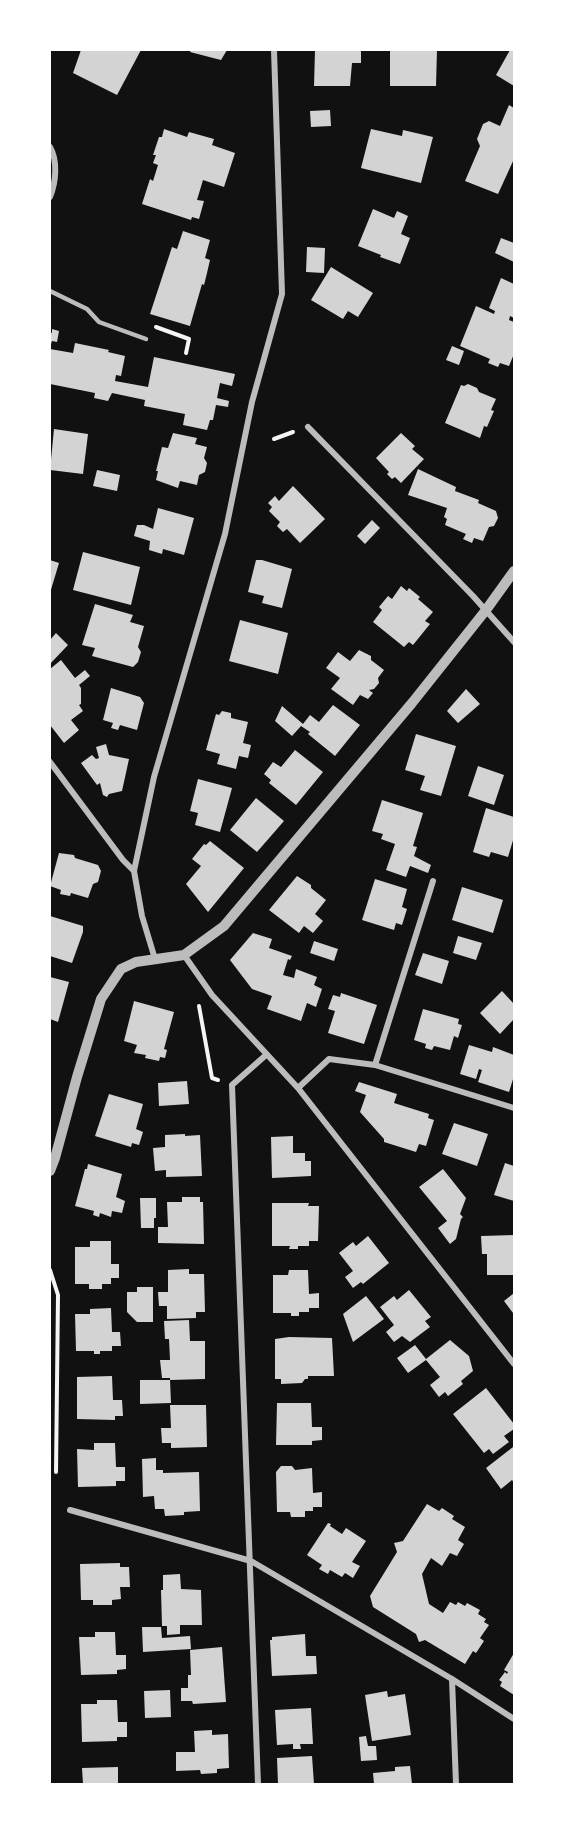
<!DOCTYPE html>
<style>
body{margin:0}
#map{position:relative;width:564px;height:1834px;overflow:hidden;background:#111;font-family:"Nunito Sans",sans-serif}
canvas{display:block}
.frame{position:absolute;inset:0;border:51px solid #fff;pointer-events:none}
</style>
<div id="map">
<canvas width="564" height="1834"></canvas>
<div class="frame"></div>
</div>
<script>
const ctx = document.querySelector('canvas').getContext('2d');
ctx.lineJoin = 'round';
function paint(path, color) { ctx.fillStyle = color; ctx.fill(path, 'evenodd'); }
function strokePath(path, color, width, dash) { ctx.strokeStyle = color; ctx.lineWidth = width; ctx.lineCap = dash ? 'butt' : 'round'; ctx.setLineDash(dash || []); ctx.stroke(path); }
const building = new Path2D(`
 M 81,50 L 141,50 L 117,95 L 73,73 Z
 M 191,50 L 227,50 L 221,60 L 190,52 Z
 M 315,50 L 361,50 L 361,63 L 352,63 L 350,86 L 314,86 Z
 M 390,50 L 437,50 L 436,86 L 390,86 Z
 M 510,50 L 514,50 L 514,86 L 496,75 Z
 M 509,105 L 514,108 L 514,159 L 498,194 L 465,181 L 480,146 L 477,139 L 483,124 L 489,121 L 500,126 Z
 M 330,110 L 331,126 L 311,127 L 310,111 Z
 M 164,129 L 187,137 L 189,132 L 214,139 L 212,145 L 235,153 L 224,187 L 203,180 L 197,200 L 204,201 L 199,219 L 192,217 L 191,220 L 142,204 L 150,179 L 153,181 L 158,165 L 153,163 L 156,155 L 153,155 L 159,137 L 162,137 Z
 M 371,129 L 402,136 L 403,130 L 433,137 L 421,183 L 361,168 Z
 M 373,209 L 394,218 L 397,211 L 408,216 L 401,234 L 410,238 L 400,264 L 380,257 L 381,255 L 358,246 Z
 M 183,231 L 210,240 L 205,258 L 210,260 L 207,273 L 204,285 L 202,284 L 190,326 L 150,314 L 172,247 L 177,249 Z
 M 501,238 L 514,243 L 514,262 L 495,253 Z
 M 307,247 L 325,248 L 324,273 L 306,272 Z
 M 331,267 L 373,293 L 358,317 L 348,311 L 343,319 L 311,300 Z
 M 501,278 L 514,284 L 514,318 L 510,316 L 509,320 L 514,322 L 514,354 L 509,366 L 500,363 L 498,367 L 488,363 L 490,359 L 460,346 L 476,306 L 494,314 L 495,311 L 489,308 Z
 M 52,329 L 59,331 L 57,342 L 52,341 L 50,347 L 50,332 L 52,333 Z
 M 75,343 L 109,350 L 108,352 L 125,356 L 121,376 L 116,375 L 115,381 L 148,387 L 154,357 L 235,374 L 232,386 L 220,383 L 217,398 L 229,401 L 228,407 L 216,405 L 213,420 L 210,420 L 207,430 L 183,425 L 185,414 L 144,406 L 145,400 L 112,393 L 108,401 L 94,398 L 95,393 L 50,384 L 50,349 L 73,353 Z
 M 452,346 L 464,351 L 459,365 L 446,360 Z
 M 468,384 L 477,388 L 479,392 L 496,399 L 491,410 L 494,411 L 487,427 L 484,426 L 480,438 L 445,423 L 461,385 L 464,386 Z
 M 54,429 L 88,434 L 83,474 L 50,470 Z
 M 173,433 L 197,438 L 195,444 L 207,447 L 204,458 L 207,463 L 205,472 L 199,475 L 197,485 L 180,481 L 178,488 L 156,480 L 158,471 L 156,471 L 162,447 L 168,448 Z
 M 401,433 L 415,446 L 412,449 L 424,459 L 401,483 L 395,477 L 392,479 L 387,474 L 389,472 L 376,458 Z
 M 418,469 L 456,487 L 455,491 L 479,500 L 478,503 L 496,511 L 498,518 L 494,526 L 489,527 L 483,541 L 474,538 L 472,543 L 463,539 L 466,534 L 445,525 L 447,519 L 444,517 L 447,508 L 408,495 Z
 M 97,470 L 120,475 L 117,491 L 93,486 Z
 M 293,486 L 325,519 L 300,543 L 287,529 L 283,532 L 277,526 L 280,522 L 269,511 L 272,507 L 268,503 L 275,496 L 279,501 Z
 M 158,508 L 194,518 L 184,555 L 163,549 L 162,554 L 149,550 L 150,541 L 134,536 L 137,525 L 144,525 L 153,529 Z
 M 372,520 L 380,528 L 365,544 L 357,536 Z
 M 83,552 L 140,567 L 131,605 L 73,590 Z
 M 50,560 L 59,563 L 50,593 Z
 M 256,560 L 262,560 L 292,569 L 282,608 L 262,603 L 264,596 L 248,592 Z
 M 401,586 L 407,591 L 409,588 L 420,597 L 418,599 L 433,612 L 425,621 L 430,624 L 413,645 L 409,642 L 404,647 L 373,622 L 382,610 L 379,607 L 388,596 L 392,599 Z
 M 95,604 L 133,615 L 130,622 L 144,626 L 138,647 L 141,652 L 138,662 L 133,667 L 92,656 L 95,648 L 82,645 Z
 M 240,620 L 288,633 L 278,674 L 229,661 Z
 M 56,633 L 68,645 L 50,664 L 50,640 Z
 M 359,650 L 371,656 L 371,660 L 384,670 L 378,678 L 379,683 L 374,689 L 369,690 L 373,693 L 368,699 L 360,695 L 353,705 L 331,689 L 340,678 L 326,668 L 338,652 L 350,661 Z
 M 61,660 L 75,678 L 85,670 L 90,676 L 79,685 L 81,688 L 81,704 L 79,705 L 83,711 L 71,720 L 79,730 L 64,743 L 50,725 L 50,669 Z
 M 111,688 L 140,697 L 144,703 L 137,730 L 120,725 L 118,730 L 111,728 L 113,723 L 103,720 Z
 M 466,689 L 480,704 L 458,723 L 447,711 Z
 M 333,705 L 360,725 L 335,756 L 308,734 L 310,732 L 301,726 L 292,736 L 275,721 L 282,706 L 303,724 L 310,715 L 319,722 Z
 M 222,711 L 231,713 L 231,718 L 248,722 L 243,743 L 251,745 L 248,758 L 239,756 L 236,769 L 217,764 L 220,754 L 206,750 L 216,714 L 219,715 Z
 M 416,734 L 456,746 L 441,796 L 420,790 L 425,776 L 405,770 Z
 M 106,744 L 109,755 L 129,759 L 122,791 L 109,794 L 107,797 L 103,795 L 100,783 L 97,785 L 81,763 L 92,755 L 96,759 L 99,758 L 96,747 Z
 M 295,750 L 323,772 L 296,805 L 269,783 L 271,780 L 264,774 L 273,762 L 281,767 Z
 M 478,766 L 504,775 L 494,805 L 468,796 Z
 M 198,779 L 232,788 L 220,832 L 195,825 L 198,813 L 190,811 Z
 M 256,798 L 284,821 L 257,852 L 230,830 Z
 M 382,800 L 423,813 L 413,846 L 417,847 L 414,856 L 431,865 L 428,873 L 410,866 L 406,877 L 386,870 L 395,844 L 381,839 L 383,834 L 372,831 Z
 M 486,808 L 514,817 L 514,837 L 508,857 L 491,852 L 489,857 L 473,852 Z
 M 210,841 L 244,868 L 208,912 L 186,884 L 201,866 L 192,859 L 204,844 L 206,845 Z
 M 59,853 L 74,855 L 75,858 L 98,865 L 101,871 L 98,882 L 93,884 L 88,898 L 71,893 L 70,896 L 60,894 L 61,890 L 50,886 Z
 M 297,876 L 311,885 L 311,888 L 326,900 L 315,914 L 323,921 L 313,933 L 304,926 L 299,933 L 269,910 Z
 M 375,879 L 407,889 L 402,907 L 407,909 L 402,925 L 396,923 L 394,930 L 362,920 Z
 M 462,887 L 503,900 L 493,933 L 452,920 Z
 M 50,916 L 83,926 L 83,932 L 72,963 L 50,956 Z
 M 253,933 L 272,939 L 269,948 L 292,956 L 290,960 L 288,959 L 283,975 L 294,978 L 296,969 L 317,977 L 314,985 L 322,989 L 316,1007 L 307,1003 L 301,1021 L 267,1009 L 272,996 L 252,989 L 230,960 Z
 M 458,936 L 482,943 L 476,960 L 453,953 Z
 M 314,941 L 338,949 L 334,961 L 310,953 Z
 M 423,953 L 449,961 L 442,984 L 415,975 Z
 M 50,977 L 69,982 L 58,1022 L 50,1019 Z
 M 502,991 L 514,1004 L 514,1019 L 500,1034 L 480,1013 Z
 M 341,993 L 377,1005 L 364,1044 L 328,1033 L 335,1011 L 328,1009 L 333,995 L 340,997 Z
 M 134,1001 L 174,1012 L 164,1049 L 167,1050 L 165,1058 L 160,1057 L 159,1061 L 145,1058 L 146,1055 L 134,1053 L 137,1045 L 124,1041 Z
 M 423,1009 L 459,1019 L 458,1024 L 462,1025 L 458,1038 L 454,1036 L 450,1050 L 434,1046 L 432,1050 L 425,1048 L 426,1044 L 414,1040 Z
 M 469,1045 L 492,1052 L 493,1047 L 514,1055 L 514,1076 L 509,1092 L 478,1082 L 482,1070 L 479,1069 L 476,1079 L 460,1074 Z
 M 187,1081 L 189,1104 L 159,1106 L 158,1083 Z
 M 359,1082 L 397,1094 L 394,1103 L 429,1114 L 428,1118 L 434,1120 L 426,1146 L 419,1144 L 416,1152 L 384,1142 L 384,1139 L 360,1112 L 366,1095 L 355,1091 Z
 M 109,1094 L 143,1104 L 136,1129 L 143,1132 L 139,1145 L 132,1143 L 131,1147 L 95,1136 Z
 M 454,1123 L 488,1134 L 477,1166 L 442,1154 Z
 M 185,1134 L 185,1136 L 200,1135 L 202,1176 L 166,1177 L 166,1170 L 155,1171 L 153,1148 L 165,1147 L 165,1135 Z
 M 293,1136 L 293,1153 L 305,1153 L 305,1161 L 311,1161 L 311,1176 L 272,1178 L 271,1137 Z
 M 505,1163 L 514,1166 L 514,1201 L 494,1195 Z
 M 88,1164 L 122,1174 L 116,1197 L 125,1201 L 122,1213 L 112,1211 L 111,1217 L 100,1213 L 99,1217 L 93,1215 L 94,1211 L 75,1206 L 85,1169 L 87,1169 Z
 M 443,1169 L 466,1198 L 460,1214 L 463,1217 L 461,1219 L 456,1239 L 450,1244 L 438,1228 L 447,1221 L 419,1187 Z
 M 182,1197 L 200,1197 L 200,1202 L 203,1202 L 204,1244 L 158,1243 L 158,1227 L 168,1227 L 167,1202 L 182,1202 Z
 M 140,1198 L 156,1198 L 156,1218 L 154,1218 L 154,1228 L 141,1228 Z
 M 272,1203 L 309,1203 L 308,1206 L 319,1206 L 318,1241 L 309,1241 L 309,1246 L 298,1246 L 298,1249 L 289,1249 L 290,1246 L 272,1246 Z
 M 514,1235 L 514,1275 L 487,1275 L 487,1254 L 482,1254 L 481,1236 Z
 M 368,1236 L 389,1263 L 363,1284 L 361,1282 L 353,1288 L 345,1277 L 353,1271 L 339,1253 L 353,1242 L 356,1246 Z
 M 90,1241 L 111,1241 L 111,1264 L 119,1264 L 119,1278 L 111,1278 L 111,1284 L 102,1284 L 102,1289 L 89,1289 L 89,1284 L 75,1284 L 75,1247 L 90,1247 Z
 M 189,1269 L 189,1274 L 204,1274 L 205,1312 L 196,1312 L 196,1318 L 167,1319 L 167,1306 L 159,1306 L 158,1292 L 168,1292 L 168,1270 Z
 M 289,1270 L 308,1270 L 309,1294 L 319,1293 L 319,1308 L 309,1308 L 309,1312 L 299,1312 L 299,1316 L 291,1316 L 291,1313 L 273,1313 L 273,1275 L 288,1275 Z
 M 137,1287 L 153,1287 L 153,1322 L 137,1322 L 127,1312 L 127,1292 L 137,1292 Z
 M 409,1290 L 431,1317 L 425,1321 L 430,1327 L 410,1342 L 402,1336 L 394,1342 L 386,1332 L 394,1325 L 380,1307 L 394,1296 L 397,1300 Z
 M 514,1293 L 514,1311 L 513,1313 L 504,1301 Z
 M 366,1296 L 384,1319 L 353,1342 L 343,1314 Z
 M 111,1308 L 112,1332 L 120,1332 L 121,1346 L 112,1346 L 112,1351 L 100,1351 L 100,1354 L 94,1354 L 94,1351 L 76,1351 L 75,1314 L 90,1314 L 90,1309 Z
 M 189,1320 L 190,1341 L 205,1341 L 205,1379 L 170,1380 L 170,1378 L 162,1378 L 160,1360 L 170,1360 L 169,1339 L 165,1339 L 164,1321 Z
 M 289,1337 L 332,1338 L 334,1376 L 308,1376 L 308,1379 L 305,1379 L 302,1383 L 281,1384 L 281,1379 L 275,1379 L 275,1339 Z
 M 450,1340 L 469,1356 L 473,1371 L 461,1381 L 463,1384 L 448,1396 L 445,1392 L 439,1397 L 430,1385 L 440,1377 L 426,1360 L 408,1373 L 397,1358 L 415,1345 L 426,1359 Z
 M 112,1376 L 113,1400 L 122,1400 L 123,1416 L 115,1416 L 115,1420 L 77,1419 L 77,1377 Z
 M 140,1380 L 170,1380 L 171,1403 L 140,1404 Z
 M 486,1388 L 514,1424 L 514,1429 L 504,1436 L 509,1442 L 493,1454 L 489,1449 L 484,1453 L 453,1414 Z
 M 277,1403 L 311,1403 L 312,1427 L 322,1427 L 322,1440 L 312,1441 L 312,1445 L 276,1445 Z
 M 170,1405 L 206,1405 L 207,1447 L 171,1448 L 171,1443 L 162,1443 L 161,1428 L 171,1428 Z
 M 94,1443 L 115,1443 L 116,1467 L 125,1467 L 125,1481 L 116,1481 L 116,1486 L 78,1487 L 77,1449 L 94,1450 Z
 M 513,1447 L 514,1483 L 512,1480 L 501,1489 L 486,1468 Z
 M 156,1458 L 156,1470 L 163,1470 L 163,1473 L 199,1472 L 200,1511 L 184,1512 L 184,1515 L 165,1516 L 164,1509 L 155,1509 L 154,1496 L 143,1497 L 142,1459 Z
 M 281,1466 L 292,1466 L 295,1470 L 312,1468 L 313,1493 L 322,1492 L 322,1507 L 313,1507 L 313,1511 L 305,1511 L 305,1517 L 291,1517 L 290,1512 L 277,1512 L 276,1472 Z
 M 427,1504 L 439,1511 L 442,1508 L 454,1516 L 452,1519 L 465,1527 L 458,1540 L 464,1544 L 457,1556 L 450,1553 L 442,1566 L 431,1558 L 422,1574 L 429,1604 L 443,1613 L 450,1602 L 456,1605 L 458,1602 L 465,1606 L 467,1603 L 480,1610 L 478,1614 L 486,1619 L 484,1622 L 489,1625 L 480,1638 L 484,1641 L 476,1653 L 473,1651 L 465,1664 L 425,1640 L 419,1642 L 416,1634 L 373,1607 L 370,1596 L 397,1552 L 394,1543 L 403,1541 Z
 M 328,1523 L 331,1524 L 330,1526 L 342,1534 L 346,1528 L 366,1541 L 352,1562 L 360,1566 L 353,1578 L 345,1573 L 342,1577 L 330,1570 L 328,1574 L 319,1569 L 322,1565 L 307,1555 Z
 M 120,1563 L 120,1567 L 129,1567 L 130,1587 L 120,1587 L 121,1599 L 112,1600 L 112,1605 L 93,1605 L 93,1600 L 81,1600 L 80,1564 Z
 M 180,1574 L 181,1589 L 201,1590 L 202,1625 L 180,1625 L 180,1634 L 167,1635 L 167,1626 L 162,1626 L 161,1590 L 163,1590 L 163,1575 Z
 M 142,1627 L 161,1627 L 162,1638 L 190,1636 L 191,1649 L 143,1652 Z
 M 95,1632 L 115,1632 L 116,1655 L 126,1655 L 126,1669 L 117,1670 L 117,1674 L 81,1675 L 79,1637 L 95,1637 Z
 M 305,1634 L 306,1656 L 316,1656 L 317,1674 L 272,1676 L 270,1640 L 272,1640 L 272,1637 Z
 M 222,1647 L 226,1702 L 193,1704 L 192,1701 L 181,1701 L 181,1688 L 188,1688 L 188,1675 L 191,1675 L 190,1650 Z
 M 514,1653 L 514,1695 L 500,1686 L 502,1682 L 499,1680 L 505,1672 L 507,1674 L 508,1672 L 504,1670 Z
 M 170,1690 L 171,1717 L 145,1718 L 144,1691 Z
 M 387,1691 L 388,1697 L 405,1694 L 411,1735 L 372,1741 L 365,1695 Z
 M 97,1700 L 117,1700 L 118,1722 L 127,1722 L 127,1737 L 117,1737 L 117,1741 L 82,1742 L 81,1704 L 97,1704 Z
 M 311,1708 L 313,1744 L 300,1744 L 301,1749 L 293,1749 L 293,1744 L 277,1745 L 275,1710 Z
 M 212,1730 L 212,1735 L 228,1734 L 229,1768 L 217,1769 L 217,1773 L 201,1774 L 200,1770 L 176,1771 L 176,1752 L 195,1752 L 194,1731 Z
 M 366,1736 L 368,1746 L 376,1746 L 377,1760 L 361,1761 L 359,1737 Z
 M 312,1756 L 314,1784 L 278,1784 L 277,1758 Z
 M 410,1766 L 412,1784 L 374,1784 L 373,1773 L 395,1771 L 395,1767 Z
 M 118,1767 L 118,1784 L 83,1784 L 82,1768 Z`);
const path = new Path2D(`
 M 156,327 L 189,339 L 186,353
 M 274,439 L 293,432
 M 199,1006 L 212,1078 L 218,1080
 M 50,1270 L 58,1295 L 56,1472`);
const service = new Path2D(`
 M 50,291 L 87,309 L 99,322 L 146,339`);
const minor = new Path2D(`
 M 50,147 C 58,161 56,182 50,197
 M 308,427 L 473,596 L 514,642
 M 50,762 L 123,860 L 134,871
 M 184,955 L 212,995 L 298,1088 L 514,1364
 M 155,959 L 142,916 L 134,871 L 154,777 L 225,534 L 252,402 L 282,294 L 274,50
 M 375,1065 L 433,881
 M 298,1088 L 329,1059 L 375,1065 L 514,1108
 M 70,1510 L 251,1561 L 452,1679 L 514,1719
 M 452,1679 L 456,1784
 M 258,1784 L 232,1085 L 266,1055`);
const tertiary = new Path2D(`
 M 50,1171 L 55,1158 L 77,1077 L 101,999 L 121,969 L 136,962 L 184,955 L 224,926 L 412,703 L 486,610 L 514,571`);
paint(building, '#d3d3d3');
strokePath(path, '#f5f5f5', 4);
strokePath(service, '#bcbcbc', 4.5);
strokePath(minor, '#bcbcbc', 6);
strokePath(tertiary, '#bcbcbc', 10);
</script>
